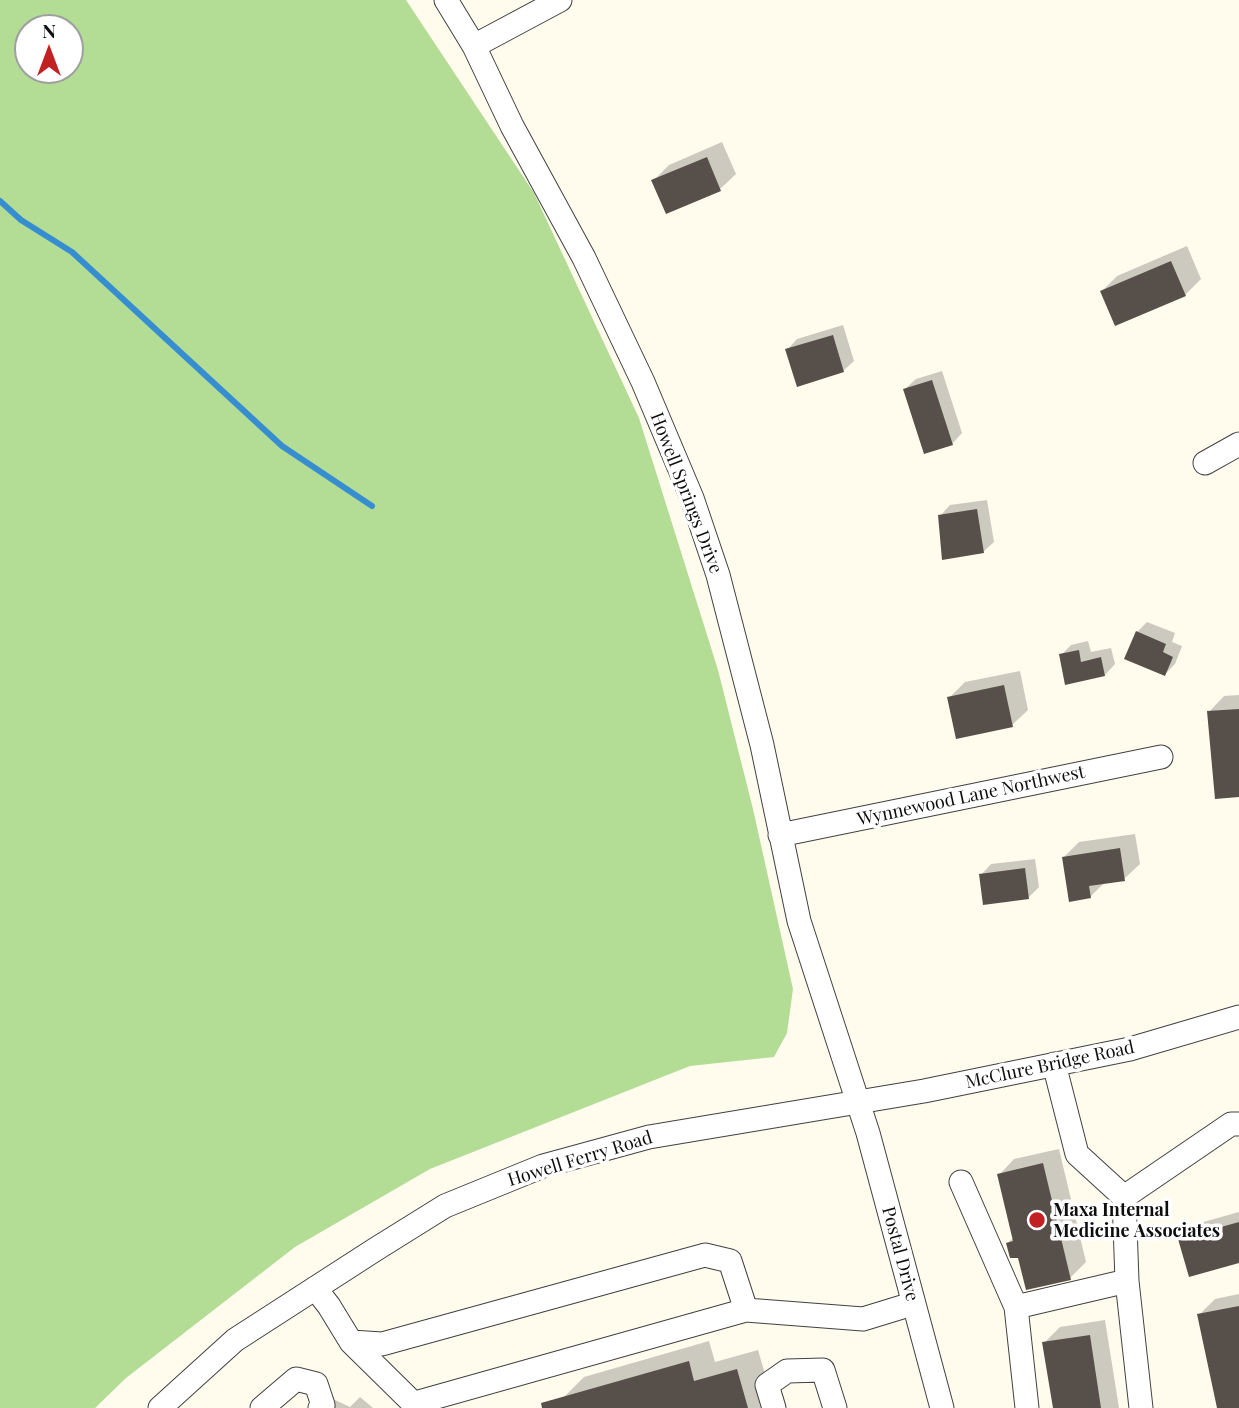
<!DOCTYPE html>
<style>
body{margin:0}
#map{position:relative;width:1239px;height:1408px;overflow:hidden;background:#fffcee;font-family:"Playfair Display",serif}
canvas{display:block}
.north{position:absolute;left:14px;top:14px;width:70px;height:70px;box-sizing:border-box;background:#fff;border:2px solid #9f9f9f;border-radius:50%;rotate:0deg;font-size:19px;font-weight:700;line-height:28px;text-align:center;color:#0e0e0e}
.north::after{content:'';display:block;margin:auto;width:24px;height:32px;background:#c22124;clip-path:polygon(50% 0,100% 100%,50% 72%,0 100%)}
</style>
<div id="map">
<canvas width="1239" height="1408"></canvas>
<div class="north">N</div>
</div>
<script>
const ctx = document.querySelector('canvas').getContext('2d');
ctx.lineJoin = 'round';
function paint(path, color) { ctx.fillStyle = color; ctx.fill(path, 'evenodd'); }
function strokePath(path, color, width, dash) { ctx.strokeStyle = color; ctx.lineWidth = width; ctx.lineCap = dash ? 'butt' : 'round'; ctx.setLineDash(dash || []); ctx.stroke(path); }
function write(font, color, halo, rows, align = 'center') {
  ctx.font = font + ' "Playfair Display",serif'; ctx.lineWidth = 7; ctx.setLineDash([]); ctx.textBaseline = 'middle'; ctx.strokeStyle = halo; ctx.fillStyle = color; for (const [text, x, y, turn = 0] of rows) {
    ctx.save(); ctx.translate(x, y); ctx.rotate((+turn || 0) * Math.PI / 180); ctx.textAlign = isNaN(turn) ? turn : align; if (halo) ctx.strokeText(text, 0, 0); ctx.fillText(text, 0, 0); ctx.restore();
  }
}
const forest = new Path2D(`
 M 0,0 L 406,0 L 534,193 L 639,418 L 718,670 L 753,809 L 793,989 L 787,1033 L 774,1057 L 690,1066 L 430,1169 L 295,1247 L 126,1378 L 95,1408 L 0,1408 ZM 28,28 L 70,28 L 70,70 L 28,70 Z`);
const shadow = new Path2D(`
 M 722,142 L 736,174 L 720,189 L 654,180 L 669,165 Z
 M 1187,246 L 1201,279 L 1185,295 L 1102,291 L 1117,276 Z
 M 843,325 L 854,361 L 843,371 L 787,350 L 797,339 Z
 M 942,371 L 962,433 L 952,444 L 905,389 L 916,379 Z
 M 987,500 L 994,542 L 983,552 L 940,516 L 950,505 Z
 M 1147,622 L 1175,633 L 1172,642 L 1182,646 L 1175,664 L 1165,674 L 1137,632 Z
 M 1088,641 L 1091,652 L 1111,648 L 1115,664 L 1105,675 L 1061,655 L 1071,645 Z
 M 1020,671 L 1028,710 L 1012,725 L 949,698 L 965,682 Z
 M 1239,695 L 1239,796 L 1209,712 L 1224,696 Z
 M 1135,834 L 1140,864 L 1124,879 L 1105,882 L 1090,897 L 1063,858 L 1079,842 Z
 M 1035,859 L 1039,887 L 1028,898 L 981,875 L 991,864 Z
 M 1059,1149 L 1086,1262 L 1070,1278 L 1019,1256 L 1008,1243 L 1014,1237 L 999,1175 L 1014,1159 Z
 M 1239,1212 L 1239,1261 L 1180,1239 L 1196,1224 Z
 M 1239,1294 L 1239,1406 L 1219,1408 L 1199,1315 L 1215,1299 Z
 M 1105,1320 L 1119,1408 L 1055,1408 L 1044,1343 L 1060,1327 Z
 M 709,1341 L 715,1362 L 758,1350 L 775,1408 L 553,1408 L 584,1377 Z
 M 360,1397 L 373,1408 L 312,1408 L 331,1398 L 350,1407 Z`);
const stream = new Path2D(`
 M 0,201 L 21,220 L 72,252 L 282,446 L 372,506`);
const building = new Path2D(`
 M 707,157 L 721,191 L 666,214 L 651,180 Z
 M 1171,261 L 1186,296 L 1115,326 L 1100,291 Z
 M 833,335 L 844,372 L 797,387 L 785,349 Z
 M 932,380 L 953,445 L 924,454 L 903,389 Z
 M 977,509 L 984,553 L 942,560 L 938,515 Z
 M 1136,631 L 1166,644 L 1163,652 L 1173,657 L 1165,676 L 1124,659 Z
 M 1079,650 L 1081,662 L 1101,657 L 1105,676 L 1065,685 L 1059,654 Z
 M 1004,685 L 1013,727 L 956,739 L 947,697 Z
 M 1239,709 L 1239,797 L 1215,799 L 1207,711 Z
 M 1120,848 L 1125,881 L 1089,886 L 1091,898 L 1069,902 L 1062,857 Z
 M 1025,868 L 1029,899 L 983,905 L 979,874 Z
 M 1043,1163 L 1071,1280 L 1026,1290 L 1018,1258 L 1010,1258 L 1006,1243 L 1013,1241 L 997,1174 Z
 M 1239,1222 L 1239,1263 L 1189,1277 L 1178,1239 Z
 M 1239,1306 L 1239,1408 L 1217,1408 L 1197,1314 Z
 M 1090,1335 L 1101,1408 L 1053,1408 L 1042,1342 Z
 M 689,1361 L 694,1381 L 737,1369 L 748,1408 L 542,1408 L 541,1403 Z`);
const minor = new Path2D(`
 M 446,0 L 474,46 L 512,126 L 584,258 L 643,382 L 692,498 L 718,575 L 762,745 L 799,921 L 868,1133 L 942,1408
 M 474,46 L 560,0
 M 1205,463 L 1239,444
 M 780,835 L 1161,757
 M 1054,1064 L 1077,1154 L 1124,1197
 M 961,1182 L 1016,1307
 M 1127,1281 L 1141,1408
 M 315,1288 L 329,1306 L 351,1342 L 418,1408
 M 351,1342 L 382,1344 L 705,1255 L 730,1261 L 746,1310
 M 415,1403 L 746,1310 L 863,1319 L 912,1304
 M 160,1408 L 235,1340 L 376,1249 L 445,1206 L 543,1166 L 649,1137 L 924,1091 L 1130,1049 L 1239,1017
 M 262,1408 L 296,1379 L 316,1384 L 323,1405 L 320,1408
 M 774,1408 L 767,1385 L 787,1371 L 823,1370 L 835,1408
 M 1027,1408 L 1016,1307 L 1127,1281 L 1124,1197 L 1231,1124 L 1239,1124`);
const markers = [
 [1037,1220,9,"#c22124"]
];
const streetNames = [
 ["Howell Springs Drive",686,493,69],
 ["Wynnewood Lane Northwest",971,796,-12],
 ["McClure Bridge Road",1050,1065,-12],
 ["Howell Ferry Road",580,1159,-17],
 ["Postal Drive",900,1254,75]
];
const poiNames = [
 ["Maxa Internal",1053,1210],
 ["Medicine Associates",1053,1231]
];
paint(forest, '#b3dc95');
paint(shadow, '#0003');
strokePath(stream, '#368ed1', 6);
paint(building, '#574f4a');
strokePath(minor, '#414141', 25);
strokePath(minor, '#fff', 23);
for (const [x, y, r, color] of markers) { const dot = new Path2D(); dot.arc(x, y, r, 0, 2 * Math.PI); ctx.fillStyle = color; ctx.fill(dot); strokePath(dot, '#fff', 2.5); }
write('18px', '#0e0e0e', '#fff', streetNames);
write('bold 18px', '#0e0e0e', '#fff', poiNames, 'left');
</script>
